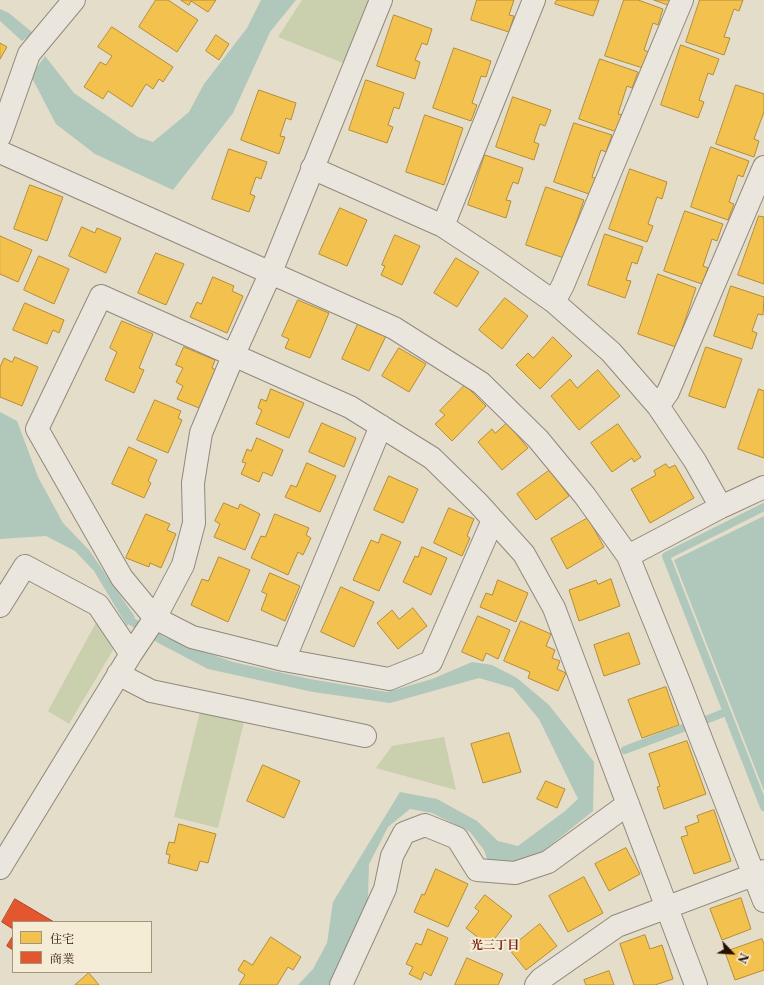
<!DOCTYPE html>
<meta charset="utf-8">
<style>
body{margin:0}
#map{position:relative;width:764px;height:985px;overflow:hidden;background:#e4ddca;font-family:"Libre Caslon Text","Noto Serif JP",serif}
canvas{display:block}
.legend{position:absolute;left:12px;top:921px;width:140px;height:52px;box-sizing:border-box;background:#f5ecd6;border:1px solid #a39480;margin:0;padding:5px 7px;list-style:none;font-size:12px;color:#280f00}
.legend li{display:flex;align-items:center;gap:8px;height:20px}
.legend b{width:20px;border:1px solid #a39480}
.north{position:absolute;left:712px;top:933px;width:40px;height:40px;-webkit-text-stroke:3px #f5ecd6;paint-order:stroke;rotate:115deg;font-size:11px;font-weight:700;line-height:16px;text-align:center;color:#280f00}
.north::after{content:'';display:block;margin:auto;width:14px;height:18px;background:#280f00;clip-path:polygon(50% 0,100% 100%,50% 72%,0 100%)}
</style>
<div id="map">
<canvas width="764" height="985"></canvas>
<ul class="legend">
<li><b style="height:11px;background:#f2c14e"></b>住宅</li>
<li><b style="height:11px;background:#e4572e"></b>商業</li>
</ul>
<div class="north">N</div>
</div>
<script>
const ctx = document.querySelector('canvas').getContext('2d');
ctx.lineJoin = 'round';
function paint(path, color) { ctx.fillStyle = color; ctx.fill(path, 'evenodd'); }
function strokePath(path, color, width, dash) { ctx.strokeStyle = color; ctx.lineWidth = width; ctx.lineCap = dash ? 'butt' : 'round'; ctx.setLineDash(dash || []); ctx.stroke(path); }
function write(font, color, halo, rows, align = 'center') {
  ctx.font = font + ' "Libre Caslon Text","Noto Serif JP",serif'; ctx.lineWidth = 4; ctx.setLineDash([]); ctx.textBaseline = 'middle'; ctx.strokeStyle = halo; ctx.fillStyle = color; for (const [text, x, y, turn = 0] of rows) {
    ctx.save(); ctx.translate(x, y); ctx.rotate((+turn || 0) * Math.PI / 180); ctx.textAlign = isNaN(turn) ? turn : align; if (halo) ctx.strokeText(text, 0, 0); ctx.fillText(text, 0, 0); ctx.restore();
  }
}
const green = new Path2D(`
 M 302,0 L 370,0 L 343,63 L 278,37 Z
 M 98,619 L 113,650 L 69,724 L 48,711 Z
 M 200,712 L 244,722 L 218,828 L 174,817 Z
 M 444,737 L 456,790 L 376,768 L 392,746 Z`);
const water = new Path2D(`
 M 261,0 L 296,0 L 270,32 L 233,113 L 173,190 L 95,154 L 56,124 L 31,76 L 45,56 L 74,93 L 138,137 L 153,142 L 189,112 L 204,84 L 247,28 Z
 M 0,9 L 9,13 L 33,33 L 22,41 L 0,21 Z
 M 0,412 L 17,421 L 38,477 L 63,523 L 89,550 L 135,617 L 127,626 L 94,571 L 75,551 L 46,536 L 0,539 Z
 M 764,516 L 764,791 L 674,560 Z
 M 164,637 L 233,662 L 310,679 L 387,692 L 432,679 L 472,662 L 492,665 L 517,678 L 549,705 L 594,762 L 593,811 L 542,852 L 514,862 L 487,859 L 484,850 L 470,832 L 432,813 L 410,809 L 388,827 L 369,864 L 368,899 L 330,985 L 298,985 L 313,969 L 327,943 L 333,902 L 400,792 L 437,799 L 477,821 L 498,841 L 518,846 L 565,811 L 578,799 L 539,719 L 513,688 L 479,678 L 390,703 L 313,692 L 208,669 L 162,645 Z`);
const homes = new Path2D(`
 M 156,0 L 168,0 L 198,20 L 177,52 L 139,27 Z
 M 181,0 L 216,0 L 208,12 L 191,1 L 189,5 Z
 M 477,0 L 514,0 L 509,15 L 514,16 L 509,32 L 471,20 Z
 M 557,0 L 599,0 L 593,16 L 555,4 Z
 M 624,0 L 638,0 L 663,9 L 658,25 L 653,23 L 644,50 L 649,52 L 643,68 L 605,56 Z
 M 654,0 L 671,0 L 669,5 Z
 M 700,0 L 743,0 L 739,11 L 734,9 L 724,37 L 730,38 L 724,55 L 686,42 Z
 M 394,15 L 432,29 L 427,45 L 422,43 L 415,60 L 420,62 L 415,79 L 377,66 Z
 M 112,27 L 173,67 L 163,82 L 159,79 L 153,89 L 146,84 L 132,107 L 108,91 L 103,99 L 84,87 L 100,62 L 106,65 L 112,56 L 98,47 Z
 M 216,35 L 229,44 L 219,60 L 206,51 Z
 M 0,43 L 7,47 L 0,59 Z
 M 681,45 L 719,59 L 713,75 L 708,73 L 699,100 L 704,102 L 698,118 L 661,105 Z
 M 454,48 L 491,61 L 486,77 L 481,76 L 472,103 L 477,105 L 471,121 L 433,108 Z
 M 600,59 L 638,72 L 632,88 L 627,86 L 618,114 L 623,115 L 617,132 L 579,119 Z
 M 366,80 L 404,93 L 399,109 L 394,107 L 388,125 L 393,127 L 387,143 L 349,130 Z
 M 736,85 L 764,94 L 764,112 L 754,139 L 759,141 L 754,157 L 716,144 Z
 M 259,90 L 296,103 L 291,120 L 286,118 L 280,136 L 285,137 L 279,154 L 241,140 Z
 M 513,97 L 551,110 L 545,126 L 540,124 L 534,142 L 539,144 L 534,160 L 496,147 Z
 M 425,115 L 463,128 L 444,185 L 406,172 Z
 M 574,123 L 612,135 L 606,152 L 601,150 L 592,177 L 597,179 L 592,195 L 554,182 Z
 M 711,147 L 749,161 L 743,177 L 738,175 L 729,202 L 734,204 L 728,220 L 691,207 Z
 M 229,149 L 267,162 L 261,179 L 256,177 L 250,194 L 255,196 L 249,212 L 212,199 Z
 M 485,155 L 523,168 L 518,184 L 513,182 L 506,200 L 511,201 L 506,218 L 468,205 Z
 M 630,169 L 667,182 L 662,199 L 657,197 L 648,224 L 653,226 L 647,242 L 609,229 Z
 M 30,185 L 63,197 L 47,241 L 14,229 Z
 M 546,187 L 584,200 L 564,258 L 526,245 Z
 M 340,208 L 367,220 L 347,266 L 319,254 Z
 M 685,211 L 723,224 L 717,241 L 712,239 L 703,266 L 708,268 L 702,284 L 664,271 Z
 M 759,216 L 764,217 L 764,284 L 738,275 Z
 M 82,227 L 95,233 L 97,228 L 121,238 L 106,273 L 69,256 Z
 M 605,234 L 643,247 L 637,264 L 632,262 L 626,280 L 631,281 L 625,298 L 588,285 Z
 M 395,235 L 420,246 L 402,285 L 381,275 L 385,266 L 382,265 Z
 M 0,236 L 32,250 L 18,282 L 0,274 Z
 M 156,253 L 184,264 L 166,305 L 138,293 Z
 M 39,256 L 69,269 L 54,304 L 24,290 Z
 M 456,258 L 479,272 L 457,307 L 434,293 Z
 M 658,274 L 696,288 L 676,347 L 638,334 Z
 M 213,277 L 234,286 L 232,291 L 243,296 L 227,333 L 190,317 L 197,302 L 201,304 Z
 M 731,286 L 764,297 L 763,315 L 758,314 L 752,331 L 757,333 L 752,349 L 714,336 Z
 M 505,298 L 528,316 L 502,349 L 479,330 Z
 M 298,300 L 329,313 L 310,358 L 285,348 L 289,339 L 282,336 Z
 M 25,303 L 64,320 L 59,333 L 53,330 L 47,344 L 13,330 Z
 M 122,321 L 153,334 L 139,368 L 144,370 L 134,393 L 105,380 L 117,352 L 110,348 Z
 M 359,322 L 387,334 L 369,371 L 342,359 Z
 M 553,337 L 572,356 L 540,389 L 516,365 L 528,353 L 533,358 Z
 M 184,347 L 215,360 L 212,368 L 216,370 L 199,408 L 177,399 L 183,386 L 176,382 L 183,368 L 176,365 Z
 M 706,347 L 742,359 L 725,408 L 689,396 Z
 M 399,348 L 426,364 L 409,392 L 382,376 Z
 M 15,357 L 38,367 L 22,406 L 0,397 L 0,367 L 4,358 L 12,362 Z
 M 598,370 L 620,396 L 579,430 L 551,396 L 570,379 L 577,388 Z
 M 465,385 L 486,406 L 452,441 L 435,424 L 445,415 L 440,411 Z
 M 271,389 L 304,403 L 289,438 L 256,424 L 262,410 L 258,408 L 261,399 L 266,401 Z
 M 759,389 L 764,391 L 764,458 L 738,449 Z
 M 155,400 L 181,411 L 178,418 L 182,420 L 168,453 L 137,440 Z
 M 322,423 L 356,438 L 344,467 L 309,452 Z
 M 507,423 L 528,448 L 502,470 L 478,442 L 492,429 L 495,433 Z
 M 618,424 L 641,457 L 634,462 L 632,458 L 612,472 L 591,443 Z
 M 257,438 L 283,450 L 272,476 L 263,472 L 259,482 L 241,474 L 246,463 L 242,462 L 247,449 L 251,451 Z
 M 129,447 L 157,460 L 148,481 L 151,483 L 144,498 L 112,484 Z
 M 307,463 L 336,476 L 320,512 L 285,497 L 291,485 L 296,487 Z
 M 666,464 L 669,468 L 675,465 L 694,498 L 650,523 L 631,489 L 656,475 L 654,471 Z
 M 550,470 L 569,496 L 536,520 L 517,494 Z
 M 389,476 L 418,489 L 403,523 L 374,510 Z
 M 224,503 L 238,509 L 240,504 L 260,514 L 245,550 L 214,537 L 220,524 L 215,521 Z
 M 449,508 L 474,519 L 467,536 L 470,538 L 462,556 L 434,543 Z
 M 146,514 L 170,524 L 167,530 L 176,534 L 161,568 L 150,563 L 149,567 L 126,558 Z
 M 275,514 L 309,528 L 306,535 L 311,538 L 303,555 L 298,552 L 288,575 L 251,558 L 261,536 L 265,537 Z
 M 588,518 L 604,547 L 567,569 L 551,539 Z
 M 382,534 L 401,542 L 379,591 L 353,580 L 371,540 L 378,543 Z
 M 422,547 L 447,558 L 431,595 L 403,582 L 415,556 L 418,557 Z
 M 219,557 L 250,570 L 228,622 L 191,605 L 202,579 L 208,581 Z
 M 270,573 L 300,586 L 285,621 L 261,610 L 267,594 L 262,592 Z
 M 611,579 L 620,606 L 579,621 L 569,590 L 596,580 L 598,584 Z
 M 498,580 L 528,593 L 516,622 L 480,607 L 486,593 L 492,595 Z
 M 341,587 L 374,602 L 354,647 L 321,632 Z
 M 413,608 L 427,626 L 398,649 L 377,623 L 392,610 L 399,619 Z
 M 478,616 L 510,630 L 498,659 L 486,653 L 483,661 L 462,652 Z
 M 521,621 L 551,634 L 546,646 L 555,650 L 552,658 L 560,661 L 557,669 L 566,673 L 558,691 L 528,678 L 530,672 L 504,661 Z
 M 629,633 L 640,664 L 604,676 L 594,645 Z
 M 666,687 L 679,725 L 642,738 L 628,700 Z
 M 509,733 L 521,772 L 483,783 L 471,744 Z
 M 687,741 L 706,794 L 664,809 L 657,787 L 660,786 L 649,754 Z
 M 263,765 L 300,781 L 284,818 L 247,801 Z
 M 546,781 L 565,789 L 557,808 L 537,799 Z
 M 714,810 L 731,861 L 694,874 L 681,837 L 688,835 L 685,827 L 699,822 L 697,816 Z
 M 179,824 L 216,834 L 208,863 L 200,861 L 197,871 L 168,863 L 170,855 L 166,854 L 169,842 L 174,843 Z
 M 626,848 L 640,874 L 609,891 L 595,864 Z
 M 436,869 L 468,884 L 448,927 L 414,912 L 422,894 L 424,895 Z
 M 584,877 L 603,913 L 568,932 L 549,896 Z
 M 485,895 L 512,916 L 489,946 L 466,928 L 479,911 L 475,908 Z
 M 741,898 L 751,929 L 722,940 L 710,909 Z
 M 540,924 L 557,946 L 526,970 L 509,949 Z
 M 428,929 L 448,938 L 431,976 L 424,972 L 421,980 L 409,974 L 413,967 L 406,964 L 416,943 L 421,945 Z
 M 645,935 L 650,949 L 662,945 L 673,979 L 655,985 L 634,985 L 620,944 Z
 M 271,937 L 301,957 L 293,970 L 288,967 L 277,985 L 239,985 L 245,975 L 238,970 L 244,960 L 252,965 Z
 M 762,939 L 764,944 L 764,970 L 735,980 L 725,952 Z
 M 467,958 L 503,974 L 498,985 L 455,985 Z
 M 609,971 L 614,985 L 586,985 L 584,980 Z
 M 89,973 L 99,985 L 75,985 Z`);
const shops = new Path2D(`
 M 15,899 L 54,922 L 13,922 L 13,929 L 2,922 Z
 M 13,936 L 13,950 L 7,946 Z`);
const stream = new Path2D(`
 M 764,507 L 666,556 L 764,807
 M 131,621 L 163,641
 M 708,719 L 726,712
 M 625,750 L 683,728`);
const street = new Path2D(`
 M 0,136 L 29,54 L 74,0
 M 0,152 L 394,328 L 481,383 L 538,439 L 585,496 L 628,556 L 679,682 L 764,901
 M 312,168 L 443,226 L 496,261 L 554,302 L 611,352 L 658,406 L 695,461 L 721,507
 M 443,226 L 534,0
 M 554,302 L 563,285 L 682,0
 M 658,406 L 668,392 L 764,167
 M 493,520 L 431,662 L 389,679 L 284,660 L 192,637 L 155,618 L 122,578 L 37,429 L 101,296 L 350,407 L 432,458 L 478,503 L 524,554 L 554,608 L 696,985
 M 628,556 L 721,507 L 764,487
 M 0,606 L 25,566 L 98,605 L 131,654
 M 284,660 L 381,426
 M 118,674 L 151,691 L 365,736
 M 0,868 L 131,654 L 155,618 L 183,565 L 194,523 L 193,483 L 201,433 L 234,354 L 271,272 L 381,0
 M 341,985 L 385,889 L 392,856 L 404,833 L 425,825 L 457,838 L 477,870 L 515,873 L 548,862 L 628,804
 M 536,985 L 541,979 L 617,926 L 764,871`);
const neighbourhoodNames = [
 ["光三丁目",495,946]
];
paint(green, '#cacfad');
paint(water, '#b0c7bb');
paint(homes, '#f2c14e');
strokePath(homes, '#b58c37', 1);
paint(shops, '#e4572e');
strokePath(shops, '#ac4120', 1);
strokePath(stream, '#b0c7bb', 8);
strokePath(street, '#90897d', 24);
strokePath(street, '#eae6dd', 22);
write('bold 12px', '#7a1f14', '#f5ecd6', neighbourhoodNames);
</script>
